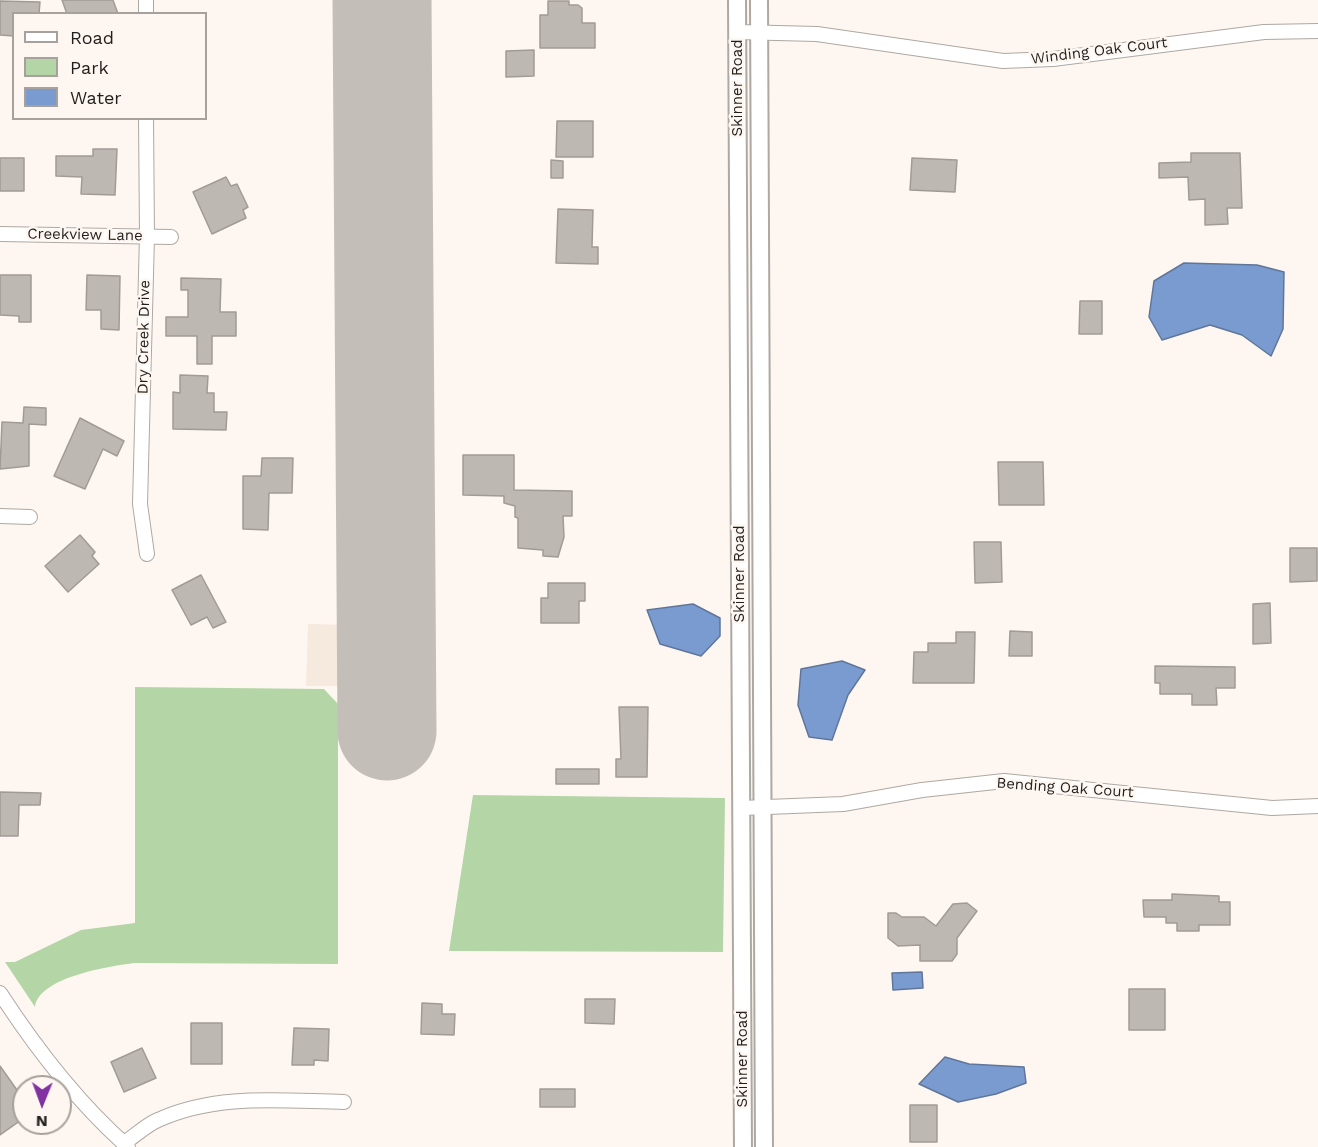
<!DOCTYPE html>
<style>
body{margin:0}
#map{position:relative;width:1318px;height:1147px;overflow:hidden;background:#fef7f1;font-family:"Work Sans",sans-serif}
canvas{display:block}
.legend{position:absolute;left:12px;top:12px;width:195px;height:108px;box-sizing:border-box;background:#fef7f1;border:2px solid #a6a19c;margin:0;padding:8px 10px;list-style:none;font-size:18px;color:#211f1d}
.legend li{display:flex;align-items:center;gap:12px;height:30px}
.legend b{width:30px;border:2px solid #a6a19c}
.north{position:absolute;left:12px;top:1075px;width:60px;height:60px;box-sizing:border-box;background:#fef7f1;border:2px solid #a6a19c;border-radius:50%;rotate:181deg;font-size:16px;font-weight:700;line-height:24px;text-align:center;color:#211f1d}
.north::after{content:'';display:block;margin:auto;width:21px;height:27px;background:#8132a2;clip-path:polygon(50% 0,100% 100%,50% 72%,0 100%)}
</style>
<div id="map">
<canvas width="1318" height="1147"></canvas>
<ul class="legend">
<li><b style="height:8px;background:#fff"></b>Road</li>
<li><b style="height:16px;background:#b4d6a6"></b>Park</li>
<li><b style="height:16px;background:#7a9bd0"></b>Water</li>
</ul>
<div class="north">N</div>
</div>
<script>
const ctx = document.querySelector('canvas').getContext('2d');
ctx.lineJoin = 'round';
function paint(path, color) { ctx.fillStyle = color; ctx.fill(path, 'evenodd'); }
function strokePath(path, color, width, dash) { ctx.strokeStyle = color; ctx.lineWidth = width; ctx.lineCap = dash ? 'butt' : 'round'; ctx.setLineDash(dash || []); ctx.stroke(path); }
function write(font, color, halo, rows, align = 'center') {
  ctx.font = font + ' "Work Sans",sans-serif'; ctx.lineWidth = 5; ctx.setLineDash([]); ctx.textBaseline = 'middle'; ctx.strokeStyle = halo; ctx.fillStyle = color; for (const [text, x, y, turn = 0] of rows) {
    ctx.save(); ctx.translate(x, y); ctx.rotate((+turn || 0) * Math.PI / 180); ctx.textAlign = isNaN(turn) ? turn : align; if (halo) ctx.strokeText(text, 0, 0); ctx.fillText(text, 0, 0); ctx.restore();
  }
}
const built = new Path2D(`
 M 352,0 L 406,0 L 408,741 L 356,741 L 355,686 L 306,686 L 308,624 L 355,625 Z`);
const green = new Path2D(`
 M 135,687 L 324,689 L 338,704 L 338,964 L 135,963 C 110,966 39,977 35,1007 L 5,962 L 15,962 L 81,930 L 135,923 Z
 M 473,795 L 725,798 L 723,952 L 449,951 Z`);
const water = new Path2D(`
 M 1184,263 L 1257,265 L 1284,272 L 1283,329 L 1271,356 L 1242,335 L 1210,325 L 1162,340 L 1149,317 L 1154,281 Z
 M 693,604 L 720,618 L 720,636 L 701,656 L 660,644 L 647,610 Z
 M 842,661 L 865,670 L 848,695 L 832,740 L 809,737 L 798,705 L 801,669 Z
 M 922,972 L 923,988 L 893,990 L 892,973 Z
 M 945,1057 L 969,1064 L 1024,1067 L 1026,1083 L 996,1094 L 958,1102 L 919,1084 Z`);
const runway = new Path2D(`
 M 382,0 L 387,731`);
const building = new Path2D(`
 M 62,0 L 113,0 L 118,14 L 67,14 Z
 M 0,1 L 40,2 L 39,14 L 14,14 L 14,36 L 0,35 Z
 M 548,1 L 569,1 L 569,5 L 578,5 L 582,8 L 582,23 L 595,23 L 595,48 L 540,48 L 540,15 L 548,15 Z
 M 534,50 L 534,76 L 506,77 L 506,51 Z
 M 557,121 L 593,121 L 593,157 L 556,157 Z
 M 93,149 L 117,149 L 115,195 L 81,194 L 82,177 L 56,176 L 56,156 L 93,156 Z
 M 1191,153 L 1240,153 L 1242,208 L 1227,208 L 1228,224 L 1205,225 L 1205,199 L 1189,200 L 1188,177 L 1159,178 L 1159,163 L 1191,162 Z
 M 0,158 L 24,158 L 24,191 L 0,191 Z
 M 912,158 L 957,160 L 955,192 L 910,190 Z
 M 551,160 L 563,161 L 563,178 L 551,178 Z
 M 226,177 L 231,186 L 237,184 L 248,207 L 243,210 L 246,218 L 212,234 L 193,192 Z
 M 558,209 L 593,210 L 592,247 L 598,247 L 598,264 L 556,263 Z
 M 0,275 L 31,275 L 31,322 L 19,322 L 19,316 L 0,315 Z
 M 87,275 L 120,276 L 119,330 L 101,329 L 101,310 L 86,310 Z
 M 181,278 L 221,279 L 220,312 L 236,312 L 236,336 L 212,336 L 212,364 L 197,364 L 197,336 L 166,336 L 166,317 L 188,317 L 188,290 L 181,290 Z
 M 1080,301 L 1102,301 L 1102,334 L 1079,334 Z
 M 180,375 L 208,376 L 207,393 L 214,393 L 214,412 L 227,412 L 226,430 L 173,429 L 173,392 L 180,393 Z
 M 24,407 L 46,408 L 46,425 L 29,424 L 29,466 L 0,469 L 2,422 L 23,423 Z
 M 80,418 L 124,441 L 117,456 L 103,449 L 85,489 L 54,476 Z
 M 463,455 L 514,455 L 514,490 L 572,491 L 572,516 L 563,516 L 564,537 L 558,557 L 543,556 L 543,550 L 518,548 L 518,518 L 515,517 L 515,506 L 504,503 L 504,496 L 463,495 Z
 M 262,458 L 293,458 L 292,493 L 269,493 L 268,530 L 243,529 L 243,476 L 261,476 Z
 M 998,462 L 1043,462 L 1044,505 L 999,505 Z
 M 80,535 L 95,552 L 92,556 L 99,564 L 68,592 L 45,566 Z
 M 974,542 L 1001,542 L 1002,582 L 975,583 Z
 M 1290,548 L 1317,548 L 1317,581 L 1290,582 Z
 M 201,575 L 226,622 L 213,628 L 207,617 L 191,625 L 172,590 Z
 M 548,583 L 585,583 L 585,601 L 579,601 L 579,623 L 541,623 L 541,598 L 548,598 Z
 M 1270,603 L 1271,643 L 1253,644 L 1253,604 Z
 M 1010,631 L 1032,632 L 1032,656 L 1009,656 Z
 M 956,632 L 975,632 L 974,683 L 913,683 L 914,652 L 928,652 L 928,643 L 956,643 Z
 M 1155,666 L 1235,667 L 1235,688 L 1216,688 L 1217,705 L 1192,705 L 1192,694 L 1160,694 L 1160,683 L 1155,683 Z
 M 619,707 L 648,707 L 647,777 L 616,777 L 616,759 L 621,759 Z
 M 556,769 L 599,769 L 599,784 L 556,784 Z
 M 0,792 L 41,793 L 40,805 L 19,805 L 18,836 L 0,836 Z
 M 1172,894 L 1219,896 L 1219,902 L 1230,902 L 1230,925 L 1199,925 L 1199,931 L 1177,931 L 1177,923 L 1166,923 L 1166,917 L 1144,917 L 1143,900 L 1172,900 Z
 M 967,903 L 977,911 L 957,938 L 957,954 L 952,961 L 920,961 L 920,945 L 898,946 L 888,938 L 888,913 L 896,913 L 902,917 L 924,917 L 936,926 L 953,904 Z
 M 1129,989 L 1165,989 L 1165,1030 L 1129,1030 Z
 M 585,999 L 615,999 L 614,1024 L 585,1023 Z
 M 422,1003 L 442,1004 L 442,1014 L 455,1014 L 454,1035 L 421,1034 Z
 M 191,1023 L 222,1023 L 222,1064 L 191,1064 Z
 M 294,1028 L 329,1029 L 328,1061 L 314,1060 L 314,1065 L 292,1065 Z
 M 142,1048 L 156,1078 L 124,1092 L 111,1062 Z
 M 0,1066 L 24,1100 L 24,1118 L 0,1135 Z
 M 540,1089 L 575,1089 L 575,1107 L 540,1107 Z
 M 910,1105 L 937,1105 L 937,1142 L 910,1142 Z`);
const minor = new Path2D(`
 M 146,0 L 146,14
 M 737,32 L 817,34 L 1003,61 L 1053,59 L 1264,32 L 1318,31
 M 146,118 L 147,236 L 140,504 L 147,554
 M 0,234 L 171,237
 M 0,516 L 30,517
 M 742,808 L 843,804 L 922,790 L 1004,781 L 1272,808 L 1318,806
 M 0,993 C 37,1050 77,1102 128,1147
 M 124,1143 C 135,1136 146,1125 158,1120 C 217,1093 281,1101 344,1102`);
const tertiary = new Path2D(`
 M 737,0 L 743,1147
 M 759,0 L 764,1147`);
const streetNames = [
 ["Winding Oak Court",1099,51,-7],
 ["Skinner Road",738,88,-90],
 ["Creekview Lane",85,235,1],
 ["Dry Creek Drive",144,337,-89],
 ["Skinner Road",740,574,-90],
 ["Bending Oak Court",1065,788,4],
 ["Skinner Road",743,1059,-90]
];
paint(built, '#f6e9de');
paint(green, '#b4d6a6');
paint(water, '#7a9bd0');
strokePath(water, '#5f769a', 1.5);
strokePath(runway, '#c4beb9', 99);
paint(building, '#beb8b3');
strokePath(building, '#a19b96', 1.5);
strokePath(minor, '#aea8a2', 16);
strokePath(tertiary, '#aea8a2', 20);
strokePath(minor, '#fff', 14);
strokePath(tertiary, '#fff', 16);
write('15px', '#211f1d', '#fef7f1', streetNames);
</script>
